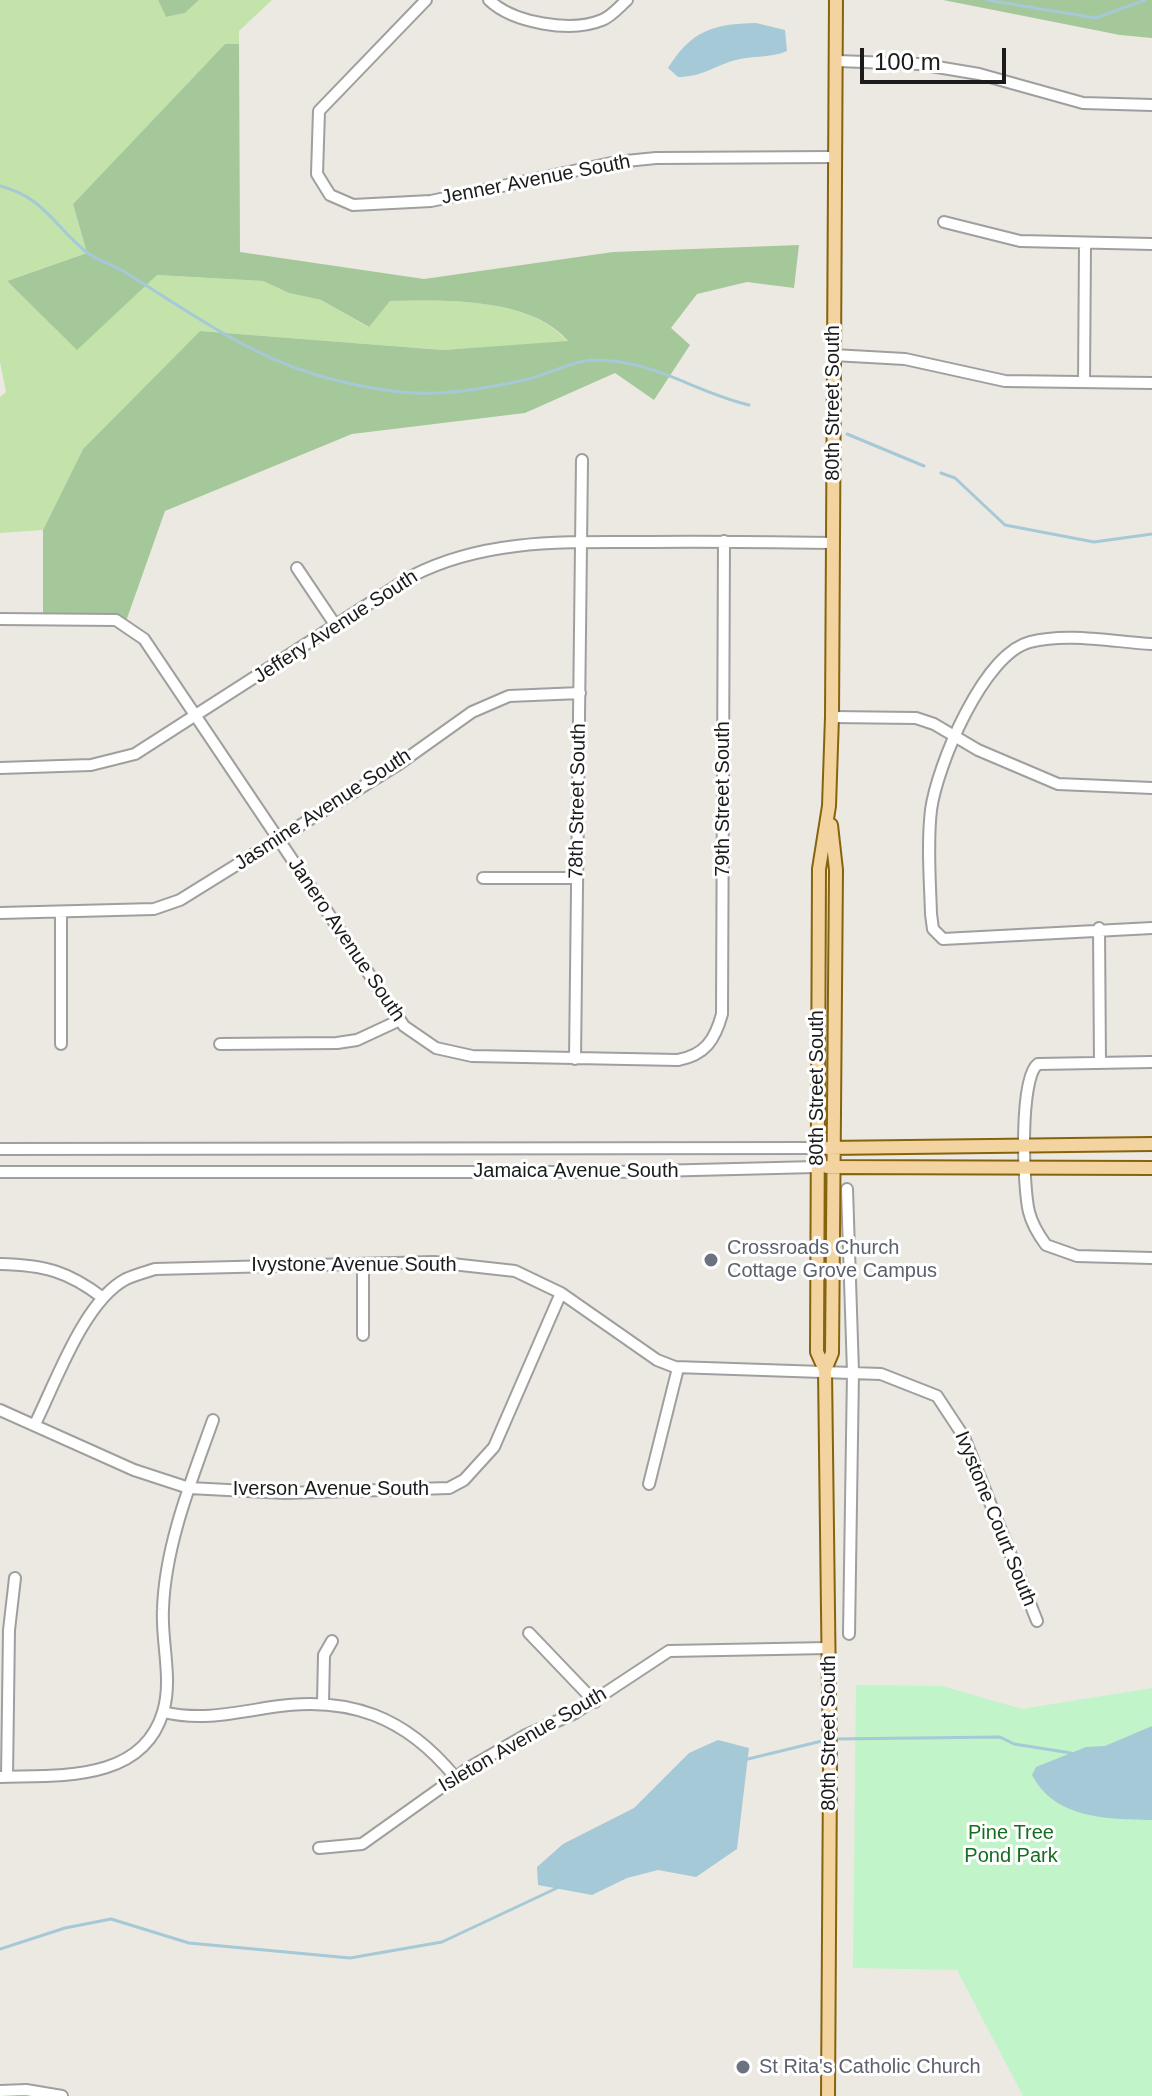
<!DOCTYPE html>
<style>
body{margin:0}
#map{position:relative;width:1152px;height:2096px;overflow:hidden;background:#ece9e2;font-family:Arial,sans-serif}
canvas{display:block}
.scale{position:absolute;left:860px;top:48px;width:146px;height:36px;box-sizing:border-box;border:4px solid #1b1b1b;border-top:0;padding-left:10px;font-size:24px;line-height:28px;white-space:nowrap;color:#1b1b1b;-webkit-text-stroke:6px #fff;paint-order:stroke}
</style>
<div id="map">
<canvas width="1152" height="2096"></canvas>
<div class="scale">100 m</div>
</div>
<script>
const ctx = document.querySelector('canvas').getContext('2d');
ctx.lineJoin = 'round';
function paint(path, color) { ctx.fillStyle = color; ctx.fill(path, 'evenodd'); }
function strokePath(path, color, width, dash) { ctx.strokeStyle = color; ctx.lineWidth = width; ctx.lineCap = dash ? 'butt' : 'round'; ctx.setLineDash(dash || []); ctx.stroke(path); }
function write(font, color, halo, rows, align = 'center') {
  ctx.font = font + ' Arial,sans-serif'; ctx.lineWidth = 6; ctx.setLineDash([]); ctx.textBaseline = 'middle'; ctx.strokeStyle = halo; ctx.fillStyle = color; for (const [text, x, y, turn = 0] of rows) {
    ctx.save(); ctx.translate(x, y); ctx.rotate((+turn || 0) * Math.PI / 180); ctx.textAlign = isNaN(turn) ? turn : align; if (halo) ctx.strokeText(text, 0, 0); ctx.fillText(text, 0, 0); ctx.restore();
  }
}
const grass = new Path2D(`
 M 0,0 L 158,0 L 166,17 L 185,13 L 199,0 L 272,0 L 239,31 L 239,44 L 225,44 L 73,204 L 87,253 L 7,281 L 77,349 L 156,275 L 263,281 L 289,293 L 321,300 L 368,327 L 390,301 C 444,300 530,297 568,342 L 443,350 L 200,331 L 83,449 L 43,530 L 0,533 L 0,397 L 6,392 L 0,362 Z`);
const forest = new Path2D(`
 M 158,0 L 199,0 L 185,13 L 166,17 Z
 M 943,0 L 1152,0 L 1152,38 L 1120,35 Z
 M 225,44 L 239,44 L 240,252 L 424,279 L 613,252 L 799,245 L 794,288 L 747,282 L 697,294 L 671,328 L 690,345 L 654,400 L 615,373 L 525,413 L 352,434 L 165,511 L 125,624 L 43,619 L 43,530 L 83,449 L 200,331 L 443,350 L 568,341 C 530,297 443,300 390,301 L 369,327 L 321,300 L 289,293 L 263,281 L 157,275 L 77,350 L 7,281 L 87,253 L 73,204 Z`);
const park = new Path2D(`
 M 856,1685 L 942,1686 L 1022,1709 L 1152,1688 L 1152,2096 L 1023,2096 L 957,1970 L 853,1968 Z`);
const water = new Path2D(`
 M 756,23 L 785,30 L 787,51 C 769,59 750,55 732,61 C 711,68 700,77 678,77 L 668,68 C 692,30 713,24 756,23 Z
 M 1152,1726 L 1152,1820 C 1107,1819 1055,1819 1032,1775 L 1036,1767 L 1086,1747 L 1105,1746 Z
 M 718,1740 L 749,1748 L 737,1849 L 696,1877 L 658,1870 L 627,1878 L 592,1895 L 538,1885 L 537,1867 L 563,1844 L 634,1808 L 689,1753 Z`);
const stream = new Path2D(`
 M 987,0 L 1096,18 L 1145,0
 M 0,186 C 43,197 53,224 85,251 C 97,261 114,265 128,274 C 189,312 250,356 320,376 C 403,399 445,398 529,379 C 549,374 572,361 593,360 C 656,360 691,391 749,405
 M 847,434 L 924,466
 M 941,473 L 955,478 L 1005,525 L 1094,542 L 1152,534
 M 833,1739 L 1000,1737 L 1014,1744 L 1071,1753
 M 748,1759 L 826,1740
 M 0,1949 L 65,1928 L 111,1919 L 189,1943 L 350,1958 L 442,1942 L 557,1888`);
const minor = new Path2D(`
 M 426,0 L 319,111 L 317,174 L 330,195 L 353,205 L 431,201 L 616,162 L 656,158 L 835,157
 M 489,0 C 513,23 571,33 602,20 C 611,17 620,6 627,0
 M 837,61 L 919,64 L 979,74 L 1083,103 L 1152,105
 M 944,222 L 1020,241 L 1152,244
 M 833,355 L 905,359 L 1005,381 L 1152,383
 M 1084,382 L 1085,245
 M 297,568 L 336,626
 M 0,619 L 116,620 L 144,639 L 404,1026 L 436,1048 L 472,1056 L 678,1060 C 705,1055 715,1040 722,1014 L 724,541
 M 832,717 L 916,718 L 934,724 L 978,750 L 1058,784 L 1152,788
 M 0,768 L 91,765 L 135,754 L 412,576 C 484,539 563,542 641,542 C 705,541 769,542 833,543
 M 483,878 L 577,878
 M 0,913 L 154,909 L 180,900 L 399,764 L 472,712 L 509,696 L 580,693
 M 1099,928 L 1100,1063
 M 943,939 L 933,929 L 931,914 C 930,880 927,844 931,810 C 937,766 983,654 1030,642 C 1068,632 1114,642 1152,644
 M 943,939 L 1152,928
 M 61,1044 L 61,913
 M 220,1044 L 337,1043 L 357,1040 L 400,1020
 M 575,1059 L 582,460
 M 1152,1062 L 1038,1064 C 1019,1077 1023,1188 1029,1212 C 1032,1224 1038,1234 1046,1245 L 1077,1256 L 1152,1258
 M 0,1149 L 816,1148
 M 0,1172 L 614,1172 L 816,1167
 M 847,1189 L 853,1372 L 849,1634
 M 0,1264 C 44,1265 68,1271 103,1298
 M 363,1265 L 363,1335
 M 0,1410 L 134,1470 L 189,1488 L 285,1493 L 449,1488 L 464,1480 L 494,1447 L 561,1293
 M 35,1424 C 56,1382 84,1301 126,1279 C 135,1275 146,1272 155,1269 L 434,1262 L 515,1271 L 561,1293 L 657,1360 L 675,1367 L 881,1374 L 937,1396 L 964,1437 L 1037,1621
 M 649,1484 L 678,1368
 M 529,1633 L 595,1702
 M 323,1703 L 324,1655 L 332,1641
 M 163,1712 C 201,1721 234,1713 272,1707 C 349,1695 406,1717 455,1777
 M 0,1777 C 57,1775 142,1783 163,1712 C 173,1679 161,1642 163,1609 C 165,1545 192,1479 213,1420
 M 7,1777 L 9,1630 L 15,1578
 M 319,1848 L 362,1844 L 470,1767 L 524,1736 L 575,1713 L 669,1651 L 828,1648
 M 0,2091 L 26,2090 L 62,2096`);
const major = new Path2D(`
 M 827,1148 L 1152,1144
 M 827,1167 L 1152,1168
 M 825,1370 L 832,1353 L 836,870 L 831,825
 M 828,2096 L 830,1771 L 825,1370 L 817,1352 L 819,869 L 829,806 L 832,717 L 836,0`);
const markers = [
 [711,1260,8,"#6b7280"],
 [743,2067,8,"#6b7280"]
];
const streetNames = [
 ["Jenner Avenue South",536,180,-11],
 ["80th Street South",833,403,-90],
 ["Jeffery Avenue South",336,627,-33],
 ["79th Street South",723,799,-90],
 ["78th Street South",578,801,-89],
 ["Jasmine Avenue South",323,810,-33],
 ["Janero Avenue South",346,940,56],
 ["80th Street South",817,1088,-90],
 ["Jamaica Avenue South",576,1171],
 ["Ivystone Avenue South",354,1265],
 ["Iverson Avenue South",331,1489],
 ["Ivystone Court South",995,1519,68],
 ["80th Street South",829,1733,-90],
 ["Isleton Avenue South",523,1740,-30]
];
const worshipNames = [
 ["Crossroads Church",727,1248],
 ["Cottage Grove Campus",727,1271],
 ["St Rita's Catholic Church",759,2067]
];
const parkNames = [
 ["Pine Tree",1011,1833],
 ["Pond Park",1011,1856]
];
paint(grass, '#c3e3ab');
paint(forest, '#a5c89a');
paint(park, '#c1f4c8');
paint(water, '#a5c9d6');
strokePath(stream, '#a5c9d6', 3);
strokePath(minor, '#9f9f9f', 14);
strokePath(major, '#86640d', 16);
strokePath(minor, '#fff', 10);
strokePath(major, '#f3d3a0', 12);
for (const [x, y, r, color] of markers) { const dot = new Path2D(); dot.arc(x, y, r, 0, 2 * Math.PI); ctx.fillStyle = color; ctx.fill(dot); strokePath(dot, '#fff', 3); }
write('20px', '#1b1b1b', '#fff', streetNames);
write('20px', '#5b616d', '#fff', worshipNames, 'left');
write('20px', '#146e20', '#fff', parkNames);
</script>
